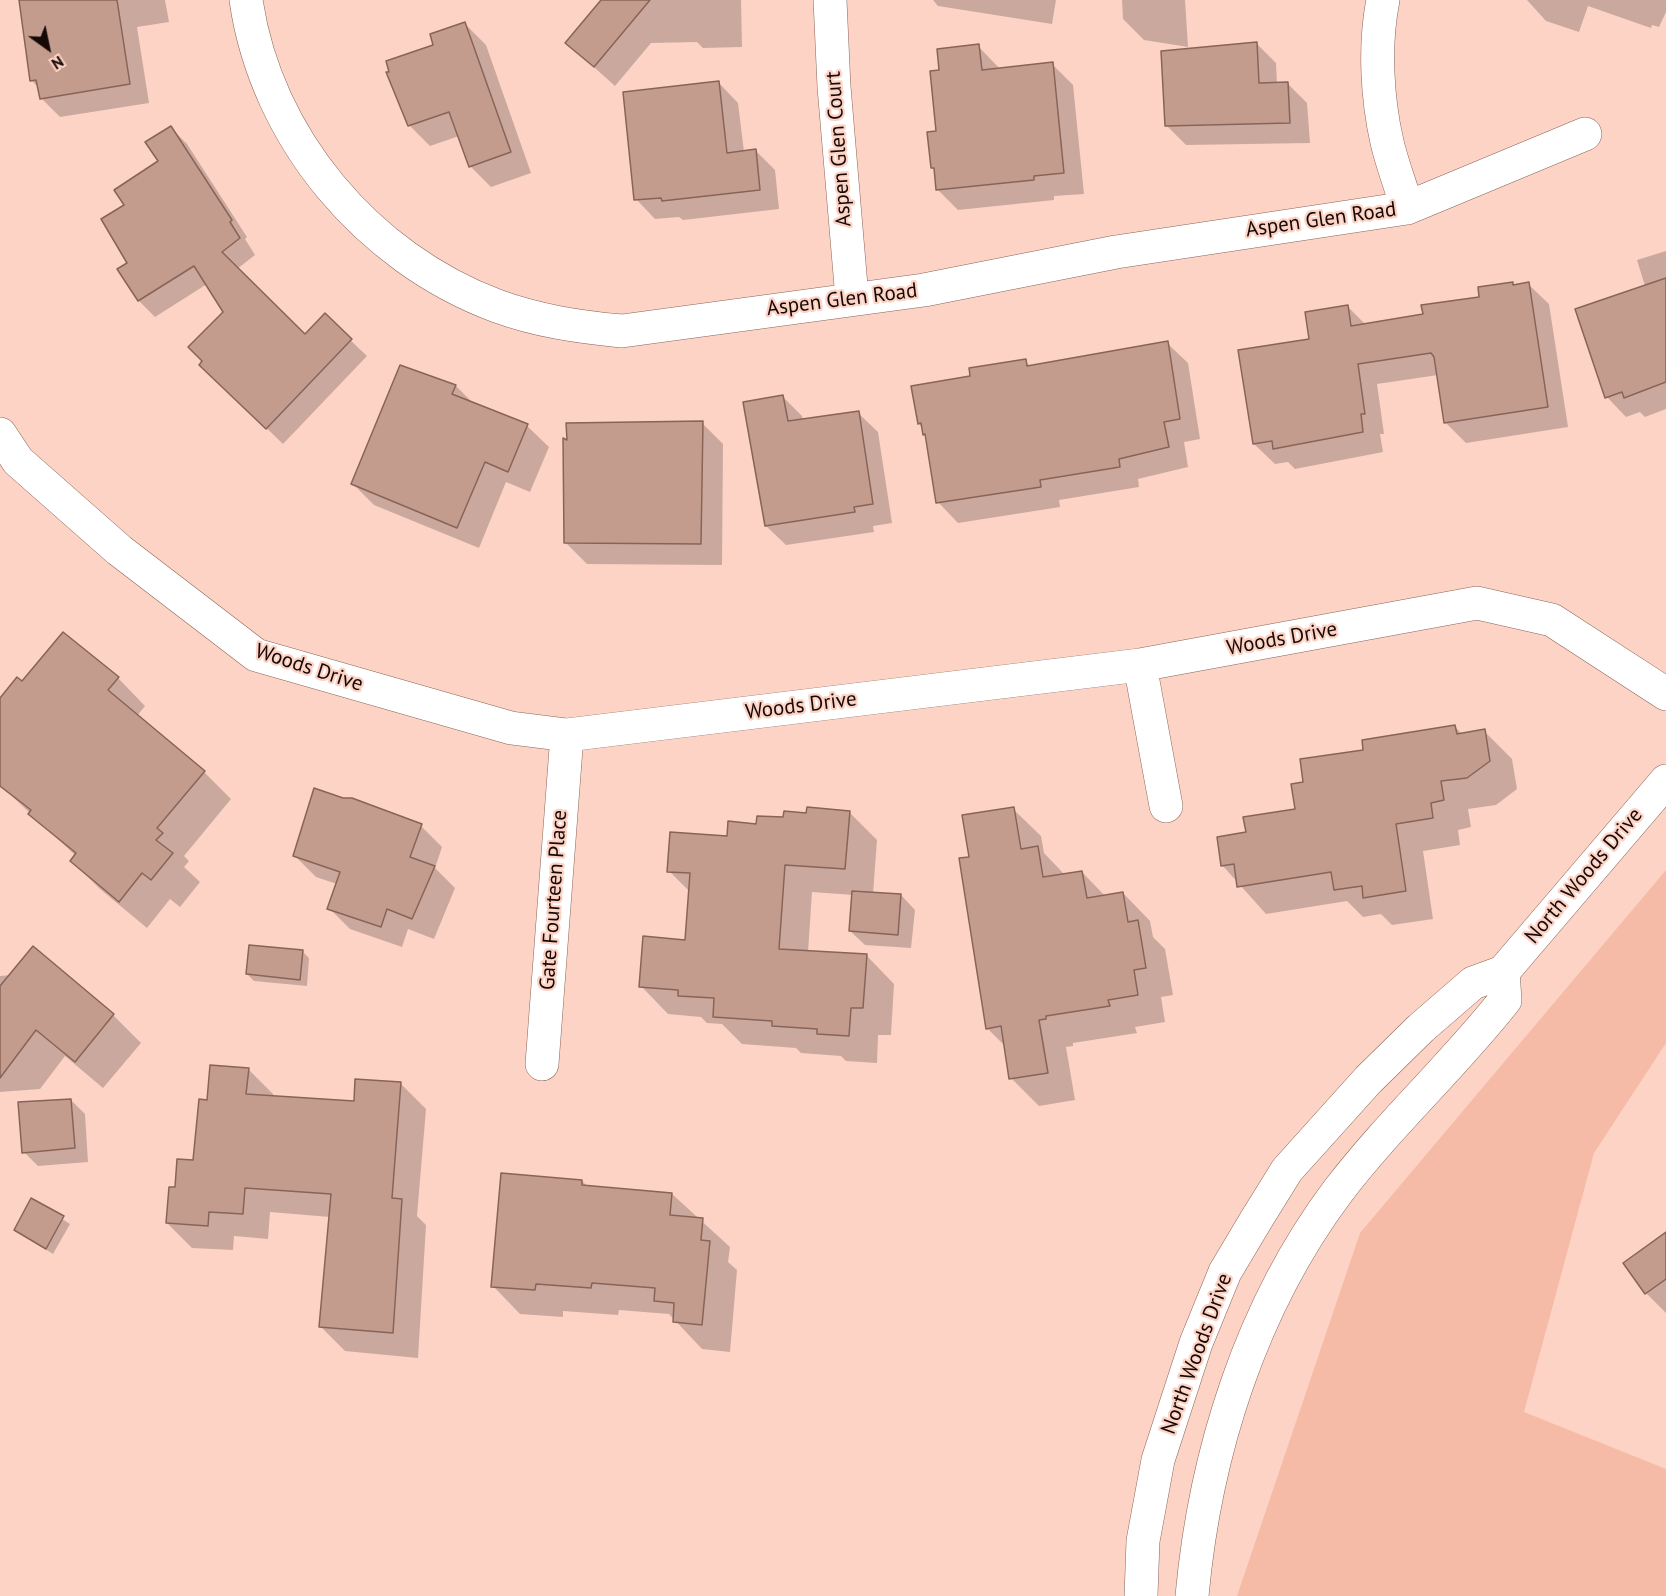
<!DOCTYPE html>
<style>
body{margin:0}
#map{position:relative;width:1666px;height:1596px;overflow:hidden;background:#fdd3c5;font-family:"PT Sans",sans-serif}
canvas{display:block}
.north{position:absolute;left:18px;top:18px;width:60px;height:60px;-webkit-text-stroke:4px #fdd3c5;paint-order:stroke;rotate:147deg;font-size:16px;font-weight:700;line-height:24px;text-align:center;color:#160905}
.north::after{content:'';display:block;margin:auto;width:21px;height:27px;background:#160905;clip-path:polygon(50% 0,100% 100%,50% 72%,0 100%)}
</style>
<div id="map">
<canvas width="1666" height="1596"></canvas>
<div class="north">N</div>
</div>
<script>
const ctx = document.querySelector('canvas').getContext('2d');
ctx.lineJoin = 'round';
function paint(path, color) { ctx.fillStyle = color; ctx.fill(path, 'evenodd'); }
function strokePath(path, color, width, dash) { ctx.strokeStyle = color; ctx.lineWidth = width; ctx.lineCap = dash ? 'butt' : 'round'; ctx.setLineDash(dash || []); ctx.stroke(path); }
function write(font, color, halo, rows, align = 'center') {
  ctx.font = font + ' "PT Sans",sans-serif'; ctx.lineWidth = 4.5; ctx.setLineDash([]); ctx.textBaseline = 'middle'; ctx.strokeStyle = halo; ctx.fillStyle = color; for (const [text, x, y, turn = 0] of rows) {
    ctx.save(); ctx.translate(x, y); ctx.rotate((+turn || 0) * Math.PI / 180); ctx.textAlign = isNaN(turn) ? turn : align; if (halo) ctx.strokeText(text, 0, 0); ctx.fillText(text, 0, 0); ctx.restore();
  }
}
const green = new Path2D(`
 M 1666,870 L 1666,1043 L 1594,1153 L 1524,1412 L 1666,1469 L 1666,1596 L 1237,1596 L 1360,1233 Z`);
const shadow = new Path2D(`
 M 20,0 L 165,0 L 169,22 L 137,27 L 149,103 L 60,117 L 41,98 L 39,88 L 31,80 Z
 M 603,0 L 741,0 L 742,47 L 703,48 L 697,42 L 651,43 L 615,86 L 567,43 Z
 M 933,0 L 1056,0 L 1052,24 L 938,6 Z
 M 1122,0 L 1185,0 L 1188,47 L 1144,40 L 1123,19 Z
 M 1527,0 L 1666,0 L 1666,12 L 1659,27 L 1652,25 L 1651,28 L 1588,6 L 1579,32 L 1546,21 Z
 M 465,24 L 486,45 L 531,173 L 491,187 L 470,166 L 459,136 L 430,146 L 409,125 L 435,45 Z
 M 1256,43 L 1276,63 L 1277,84 L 1287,83 L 1307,103 L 1310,143 L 1186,145 L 1166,125 Z
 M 978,46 L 1000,69 L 1052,64 L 1073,85 L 1084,194 L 1054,196 L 1054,200 L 958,210 L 937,189 L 935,171 L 932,168 L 938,132 L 941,71 Z
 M 719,83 L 738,103 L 744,152 L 756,151 L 775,170 L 779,209 L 683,220 L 679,217 L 655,219 L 636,199 Z
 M 171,128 L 187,144 L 247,237 L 245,239 L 255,255 L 237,269 L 305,336 L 325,316 L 367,356 L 283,444 L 218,381 L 225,312 L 207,284 L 155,317 L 139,301 L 119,269 L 129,263 L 126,205 L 160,162 Z
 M 1666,251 L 1666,409 L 1645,417 L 1640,412 L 1626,417 L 1607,397 L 1645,286 L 1637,260 Z
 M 1528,284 L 1549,304 L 1568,427 L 1466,443 L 1446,423 L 1438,375 L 1377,384 L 1384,434 L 1380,434 L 1383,452 L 1295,469 L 1288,462 L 1275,464 L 1254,444 L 1311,340 L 1347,306 L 1366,325 L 1424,315 Z
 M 1167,343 L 1188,363 L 1200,439 L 1184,442 L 1188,467 L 1138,479 L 1139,487 L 1059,500 L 1060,507 L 958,523 L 938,502 L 927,437 L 919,423 L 972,377 L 1025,361 L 1031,367 Z
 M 456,386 L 474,404 L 527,426 L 549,447 L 530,492 L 506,482 L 479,548 L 374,505 L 353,484 Z
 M 782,396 L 802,416 L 803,421 L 858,413 L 878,432 L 892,523 L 873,526 L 874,532 L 786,545 L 766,526 Z
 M 702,423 L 723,444 L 722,565 L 587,564 L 566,543 Z
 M 118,678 L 145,706 L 137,716 L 204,772 L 231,799 L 184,856 L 189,861 L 184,867 L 200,882 L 180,907 L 170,899 L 147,928 L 100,889 L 72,861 L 76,856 L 0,785 L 0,700 L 22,683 Z
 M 1455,727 L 1462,734 L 1484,731 L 1512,759 L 1517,789 L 1496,805 L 1468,809 L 1471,827 L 1458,830 L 1460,845 L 1423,851 L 1433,919 L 1392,925 L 1381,914 L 1363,917 L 1347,901 L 1266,914 L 1222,865 L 1247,833 L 1297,811 L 1305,783 L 1365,751 Z
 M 343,799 L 421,826 L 442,847 L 435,868 L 455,888 L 434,939 L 408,929 L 402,947 L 350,929 L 329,908 L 337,884 L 316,877 L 295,856 Z
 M 1013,809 L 1041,836 L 1044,853 L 1065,875 L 1082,872 L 1105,896 L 1123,893 L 1150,921 L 1153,937 L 1165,949 L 1173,995 L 1161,997 L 1165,1022 L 1135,1027 L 1137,1033 L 1073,1043 L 1073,1046 L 1066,1047 L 1075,1100 L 1039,1106 L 1011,1078 L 1006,1047 L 988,1029 L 970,859 Z
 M 849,812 L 877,840 L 873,894 L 901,895 L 915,910 L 911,948 L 865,945 L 850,931 L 853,895 L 812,892 L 808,952 L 867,956 L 894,984 L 891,1035 L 878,1035 L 877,1063 L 846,1061 L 841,1056 L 801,1053 L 796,1048 L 742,1044 L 722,1024 L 707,1023 L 701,1017 L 668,1014 L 641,986 L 686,941 L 690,892 L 669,871 L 729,838 L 758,825 L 808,814 Z
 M 33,948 L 113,1015 L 141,1043 L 103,1088 L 65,1056 L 40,1089 L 0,1092 L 0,976 L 11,975 Z
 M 302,951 L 309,958 L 307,986 L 254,981 L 247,974 Z
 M 248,1069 L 273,1094 L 273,1097 L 355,1103 L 401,1084 L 426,1109 L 417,1216 L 426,1225 L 418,1358 L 345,1351 L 320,1326 L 330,1217 L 270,1212 L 268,1239 L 234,1236 L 233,1250 L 192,1248 L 167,1223 L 176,1189 L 195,1161 L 209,1101 Z
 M 71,1100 L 85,1114 L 88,1162 L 38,1166 L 24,1152 Z
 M 582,1181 L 587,1186 L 672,1194 L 730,1247 L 728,1262 L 737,1270 L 730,1352 L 702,1349 L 669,1314 L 619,1310 L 618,1315 L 563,1311 L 563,1317 L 520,1314 L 493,1286 Z
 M 32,1200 L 70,1224 L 53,1254 L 15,1230 Z
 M 1666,1233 L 1666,1313 L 1646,1293 L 1625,1263 Z`);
const building = new Path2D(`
 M 19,0 L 117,0 L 130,84 L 40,99 L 36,80 L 30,81 Z
 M 601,0 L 650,0 L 594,67 L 565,43 Z
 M 465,22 L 511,152 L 469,167 L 449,112 L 408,126 L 386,72 L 389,72 L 386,61 L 433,45 L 430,34 Z
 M 1257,42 L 1259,83 L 1288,82 L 1290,123 L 1165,126 L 1161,51 Z
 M 979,44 L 982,70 L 1053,62 L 1064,173 L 1034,176 L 1034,180 L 936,190 L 934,168 L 931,168 L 927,132 L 936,131 L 930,71 L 939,70 L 937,49 Z
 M 719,81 L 727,153 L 756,149 L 760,190 L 662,201 L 661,198 L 634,200 L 623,92 Z
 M 171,126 L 232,220 L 230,222 L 240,238 L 222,252 L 305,334 L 325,313 L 352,339 L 266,429 L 199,365 L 202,361 L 188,347 L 223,312 L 194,266 L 138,301 L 117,269 L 127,263 L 101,219 L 124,205 L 114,190 L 158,161 L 145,142 Z
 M 1666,278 L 1666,382 L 1624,398 L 1622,392 L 1605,398 L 1575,309 Z
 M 1513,282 L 1513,285 L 1529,282 L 1548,407 L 1444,423 L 1434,357 L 1431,353 L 1358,364 L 1365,414 L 1361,414 L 1363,432 L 1273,449 L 1272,441 L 1253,444 L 1238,350 L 1309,339 L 1305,312 L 1348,305 L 1351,326 L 1423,314 L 1421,305 L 1479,297 L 1478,287 Z
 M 1168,341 L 1180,419 L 1164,422 L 1169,447 L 1119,459 L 1120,467 L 1040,480 L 1041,487 L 936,503 L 925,434 L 923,435 L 921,423 L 918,424 L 911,386 L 970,376 L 969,368 L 1026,359 L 1027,366 Z
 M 400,365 L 456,385 L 452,394 L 528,424 L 508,472 L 485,462 L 457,528 L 351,484 Z
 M 783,395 L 788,421 L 859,411 L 873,504 L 854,507 L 855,512 L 765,526 L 743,402 Z
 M 703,421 L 701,544 L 564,543 L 563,438 L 567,440 L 566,423 Z
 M 63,632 L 119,677 L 108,690 L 205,771 L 157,828 L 163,833 L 156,840 L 173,853 L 151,880 L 142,873 L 119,902 L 70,861 L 76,853 L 28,814 L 31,810 L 0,786 L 0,698 L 17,677 L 22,681 Z
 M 1455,725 L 1457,734 L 1485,729 L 1490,761 L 1467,778 L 1441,781 L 1444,800 L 1431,803 L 1433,818 L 1396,824 L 1406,891 L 1363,898 L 1362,886 L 1334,890 L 1331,872 L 1237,887 L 1234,864 L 1221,866 L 1217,837 L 1246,832 L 1243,817 L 1295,809 L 1291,784 L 1303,782 L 1300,759 L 1363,750 L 1362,740 Z
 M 314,788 L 343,798 L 352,798 L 422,824 L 410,857 L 435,866 L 412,919 L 387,909 L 381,927 L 327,909 L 340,872 L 293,856 Z
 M 807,807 L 850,811 L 845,869 L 785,865 L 779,949 L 867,954 L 863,1008 L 851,1008 L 849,1036 L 817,1034 L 817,1029 L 772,1026 L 772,1021 L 713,1017 L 714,998 L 678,996 L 678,990 L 639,987 L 643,936 L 685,940 L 690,873 L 667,872 L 670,832 L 727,836 L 728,821 L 756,824 L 757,816 L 783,817 L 784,811 L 806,813 Z
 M 1014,807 L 1021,849 L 1038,846 L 1043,877 L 1082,871 L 1087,898 L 1123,892 L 1128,922 L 1138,920 L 1146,968 L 1134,970 L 1138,995 L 1108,1000 L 1110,1006 L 1046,1016 L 1046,1019 L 1039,1020 L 1048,1073 L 1009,1079 L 1001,1026 L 986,1029 L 959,858 L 969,857 L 962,815 Z
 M 852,891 L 901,894 L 898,935 L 849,931 Z
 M 249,945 L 303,950 L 300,980 L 246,974 Z
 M 33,946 L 114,1014 L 75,1062 L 36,1030 L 0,1078 L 0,986 Z
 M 210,1065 L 249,1068 L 246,1094 L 354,1101 L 355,1079 L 401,1082 L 392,1198 L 402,1199 L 393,1333 L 319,1327 L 331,1194 L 245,1188 L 243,1214 L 209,1212 L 208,1226 L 166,1223 L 169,1187 L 175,1187 L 177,1159 L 193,1160 L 199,1099 L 207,1100 Z
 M 71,1099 L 75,1148 L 22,1153 L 18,1102 Z
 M 501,1173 L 582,1180 L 582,1185 L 672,1193 L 670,1215 L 703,1218 L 701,1240 L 710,1241 L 702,1325 L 673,1322 L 674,1303 L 654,1301 L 655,1288 L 592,1283 L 591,1288 L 536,1284 L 535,1290 L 491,1287 Z
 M 31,1198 L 64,1216 L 46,1249 L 14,1230 Z
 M 1666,1232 L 1666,1279 L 1645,1294 L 1623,1263 Z`);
const minor = new Path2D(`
 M 246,0 C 266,138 368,258 497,306 C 538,321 579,327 622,331 L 924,290 L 1116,252 L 1407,208 L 1585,134
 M 830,0 L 834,87 L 852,298
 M 1383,0 C 1374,45 1377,98 1387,142 C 1392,164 1401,186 1407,208
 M 0,434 L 18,461 L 119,550 L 256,655 L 511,728 L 567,735 L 1140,665 L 1477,603 L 1552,620 L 1666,694
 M 1140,665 L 1166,806
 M 542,1064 L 567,735
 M 1141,1596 L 1143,1541 L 1158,1460 L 1196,1343 L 1225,1272 L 1256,1220 L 1287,1170 L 1368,1080 L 1421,1028 L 1473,983 L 1503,972 L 1666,781
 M 1192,1596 C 1205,1453 1251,1307 1338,1191 C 1390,1123 1453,1066 1505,1000 L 1503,972`);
const streetNames = [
 ["Aspen Glen Court",839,149,-94],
 ["Aspen Glen Road",1321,220,-8],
 ["Aspen Glen Road",842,300,-7],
 ["Woods Drive",1282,639,-10],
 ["Woods Drive",309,668,18],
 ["Woods Drive",801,706,-7],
 ["North Woods Drive",1584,876,-50],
 ["Gate Fourteen Place",554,900,-86],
 ["North Woods Drive",1197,1354,-70]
];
paint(green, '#f6bba6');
paint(shadow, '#0003');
paint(building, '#c39c8e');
strokePath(building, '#886458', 1.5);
strokePath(minor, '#896558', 34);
strokePath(minor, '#fff', 33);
write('21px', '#160905', '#fdd3c5', streetNames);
</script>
